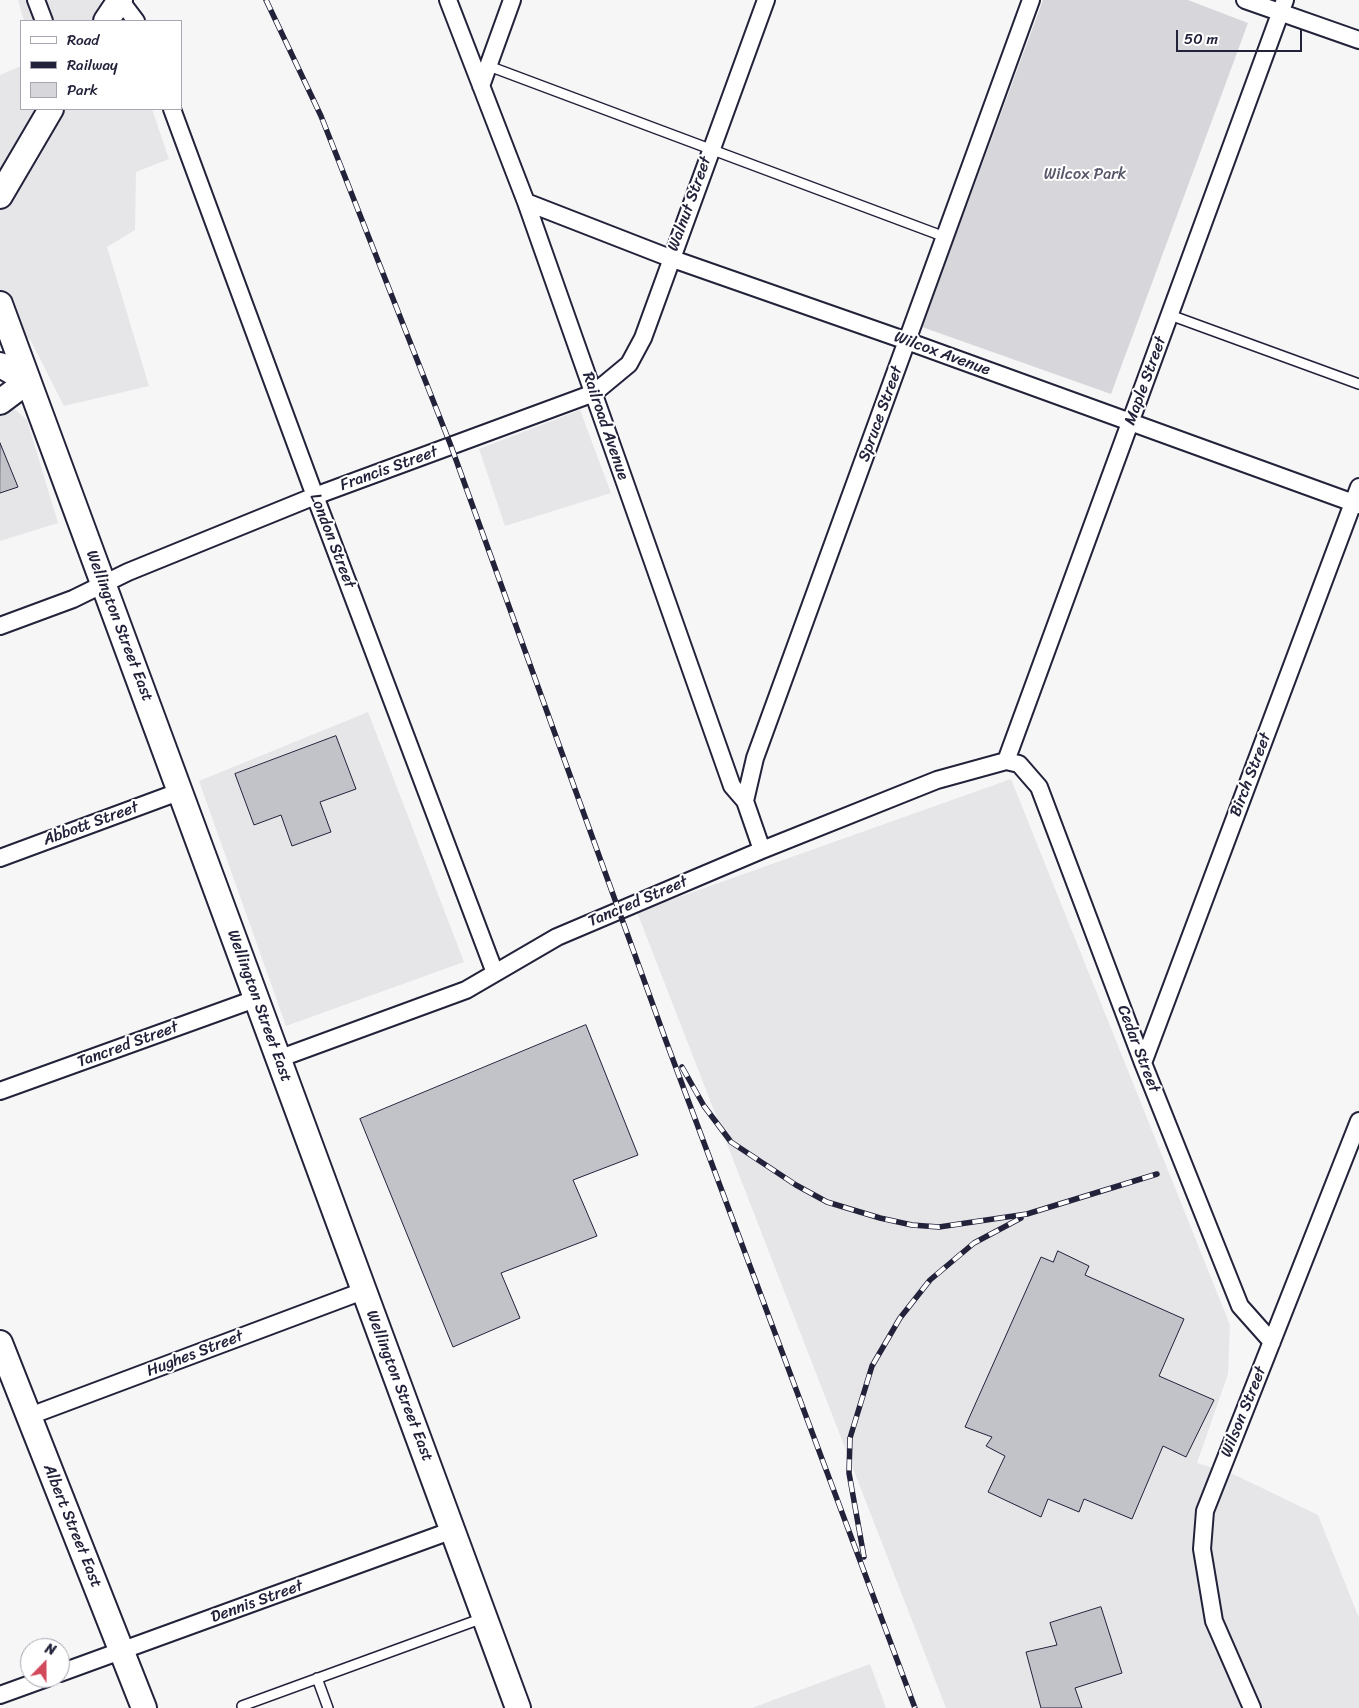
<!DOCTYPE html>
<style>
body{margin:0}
#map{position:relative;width:1359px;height:1708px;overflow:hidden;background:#f6f6f7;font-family:Sriracha,sans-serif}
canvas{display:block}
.legend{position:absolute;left:20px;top:20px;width:162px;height:90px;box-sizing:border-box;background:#fff;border:1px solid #a7a7b1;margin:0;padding:6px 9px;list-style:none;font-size:15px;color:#22223b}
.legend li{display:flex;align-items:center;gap:10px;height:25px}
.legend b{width:25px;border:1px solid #a7a7b1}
.north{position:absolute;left:20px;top:1638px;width:50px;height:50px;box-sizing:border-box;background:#fff;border:1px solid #a7a7b1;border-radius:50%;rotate:22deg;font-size:14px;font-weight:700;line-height:20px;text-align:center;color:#22223b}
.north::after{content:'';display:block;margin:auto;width:18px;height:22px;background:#d1495b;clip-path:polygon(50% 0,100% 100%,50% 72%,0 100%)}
.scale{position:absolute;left:1176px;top:30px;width:126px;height:22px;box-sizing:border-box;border:2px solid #22223b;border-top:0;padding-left:6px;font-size:15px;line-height:18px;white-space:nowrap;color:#22223b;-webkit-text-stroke:4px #fff;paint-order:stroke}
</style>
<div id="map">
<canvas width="1359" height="1708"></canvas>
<ul class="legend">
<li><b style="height:6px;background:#fff"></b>Road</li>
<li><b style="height:6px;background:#22223b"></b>Railway</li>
<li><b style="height:14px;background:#d7d7db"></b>Park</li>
</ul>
<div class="north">N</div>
<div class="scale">50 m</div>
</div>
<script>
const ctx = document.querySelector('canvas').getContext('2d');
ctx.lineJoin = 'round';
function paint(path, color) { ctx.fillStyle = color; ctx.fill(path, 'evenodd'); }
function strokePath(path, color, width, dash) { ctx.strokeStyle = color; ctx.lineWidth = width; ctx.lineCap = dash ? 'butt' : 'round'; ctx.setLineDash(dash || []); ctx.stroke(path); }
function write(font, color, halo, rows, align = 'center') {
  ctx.font = font + ' Sriracha,sans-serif'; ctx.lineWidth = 4; ctx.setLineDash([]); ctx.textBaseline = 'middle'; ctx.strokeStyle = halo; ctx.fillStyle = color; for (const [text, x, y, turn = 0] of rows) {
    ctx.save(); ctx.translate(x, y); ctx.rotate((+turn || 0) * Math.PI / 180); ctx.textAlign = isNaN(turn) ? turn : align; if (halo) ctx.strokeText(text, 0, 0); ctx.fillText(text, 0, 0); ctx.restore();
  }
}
const built = new Path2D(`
 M 18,0 L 100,0 L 113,21 L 24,21 Z
 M 21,66 L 21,109 L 152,109 L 169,159 L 136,172 L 135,230 L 107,247 L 149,386 L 64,406 L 30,339 L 0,332 L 0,75 Z
 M 0,396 L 27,420 L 58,523 L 0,541 Z
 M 580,410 L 611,493 L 505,526 L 479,449 Z
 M 368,712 L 464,962 L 286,1026 L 199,781 Z
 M 1011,779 L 1230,1325 L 1228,1374 L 1197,1463 L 1233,1474 L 1318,1515 L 1359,1618 L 1359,1708 L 946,1708 L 637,912 Z
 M 870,1664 L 886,1708 L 752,1708 Z`);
const green = new Path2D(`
 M 1043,0 L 1188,0 L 1248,23 L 1111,394 L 922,327 Z`);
const building = new Path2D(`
 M 0,443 L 18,487 L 0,493 Z
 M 336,736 L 356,789 L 320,802 L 331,832 L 292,846 L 281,815 L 254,825 L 235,774 Z
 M 586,1025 L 638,1155 L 573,1180 L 597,1236 L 501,1273 L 520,1318 L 453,1347 L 360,1119 Z
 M 1058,1251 L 1089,1266 L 1085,1275 L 1184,1319 L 1159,1376 L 1214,1400 L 1186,1457 L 1163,1446 L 1132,1519 L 1084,1499 L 1079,1512 L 1048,1499 L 1041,1517 L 988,1492 L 1005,1456 L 986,1446 L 992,1437 L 965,1427 L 1041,1257 L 1053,1262 Z
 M 1101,1607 L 1122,1673 L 1075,1688 L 1082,1708 L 1041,1708 L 1026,1652 L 1057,1645 L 1050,1623 Z`);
const lane = new Path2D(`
 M 486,65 L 945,237
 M 1170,315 L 1359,384
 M 317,1678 L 328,1708
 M 242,1706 L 483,1618`);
const street = new Path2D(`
 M 36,0 L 44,21
 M 120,0 L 136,21
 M 448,0 L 526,202 L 732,786 L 745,801 L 762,850
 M 1245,0 L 1359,40
 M 481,86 L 512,0
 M 172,109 L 315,496 L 495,973
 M 526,202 L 670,258 L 907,341 L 1359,505
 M 0,626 L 73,599 L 128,572 L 315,496 L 594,393 L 629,364 L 643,338 L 766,0
 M 1006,761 L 1285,0
 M 745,801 L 755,758 L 1031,0
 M 0,858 L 181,791
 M 278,1059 L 466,990 L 557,937 L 762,850 L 937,780 L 1006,761 L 1019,764 L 1039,787 L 1143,1063 L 1240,1306 L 1272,1342
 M 1143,1063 L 1359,487
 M 0,1091 L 255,999
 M 27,1417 L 363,1291
 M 60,1673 L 453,1530
 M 0,1695 L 47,1678
 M 1252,1708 L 1214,1621 L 1202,1549 L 1205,1511 L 1359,1121`);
const secondary = new Path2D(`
 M 106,21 L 120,0
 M 0,196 L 51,109
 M 0,304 L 518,1708
 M 0,365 L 28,381
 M 0,402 L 28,381
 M 0,1343 L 144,1708`);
const rail = new Path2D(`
 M 266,0 L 321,116 L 451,446 L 666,1041 L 915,1708
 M 682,1067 L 704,1106 L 731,1142 L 796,1185 L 827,1202 L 880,1218 L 912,1225 L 939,1227 L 1027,1214 L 1157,1174
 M 864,1557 L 849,1473 L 850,1438 L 872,1366 L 900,1318 L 930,1280 L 974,1243 L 1021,1218`);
const parkNames = [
 ["Wilcox Park",1085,175]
];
const streetNames = [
 ["Walnut Street",690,204,-70],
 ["Wilcox Avenue",942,354,20],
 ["Maple Street",1146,381,-70],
 ["Spruce Street",881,414,-70],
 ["Railroad Avenue",605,426,71],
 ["Francis Street",389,469,-20],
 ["London Street",332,541,69],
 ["Wellington Street East",119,626,69],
 ["Birch Street",1251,775,-69],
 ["Abbott Street",91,824,-20],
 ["Tancred Street",638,902,-23],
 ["Wellington Street East",259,1006,70],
 ["Tancred Street",128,1045,-20],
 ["Cedar Street",1138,1049,69],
 ["Hughes Street",195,1354,-21],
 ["Wellington Street East",399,1386,69],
 ["Wilson Street",1244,1412,-68],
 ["Albert Street East",72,1526,68],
 ["Dennis Street",257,1602,-20]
];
paint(built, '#e6e6e9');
paint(green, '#d7d7db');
paint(building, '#c2c2c9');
strokePath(building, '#22223b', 1);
strokePath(lane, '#22223b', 12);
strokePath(street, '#22223b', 20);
strokePath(secondary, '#22223b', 28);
strokePath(lane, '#fff', 9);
strokePath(street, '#fff', 16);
strokePath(secondary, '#fff', 24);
strokePath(rail, '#22223b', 5.5);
strokePath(rail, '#fff', 4, [11]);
write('16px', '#58586b', '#fff', parkNames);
write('16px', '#22223b', '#fff', streetNames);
</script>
